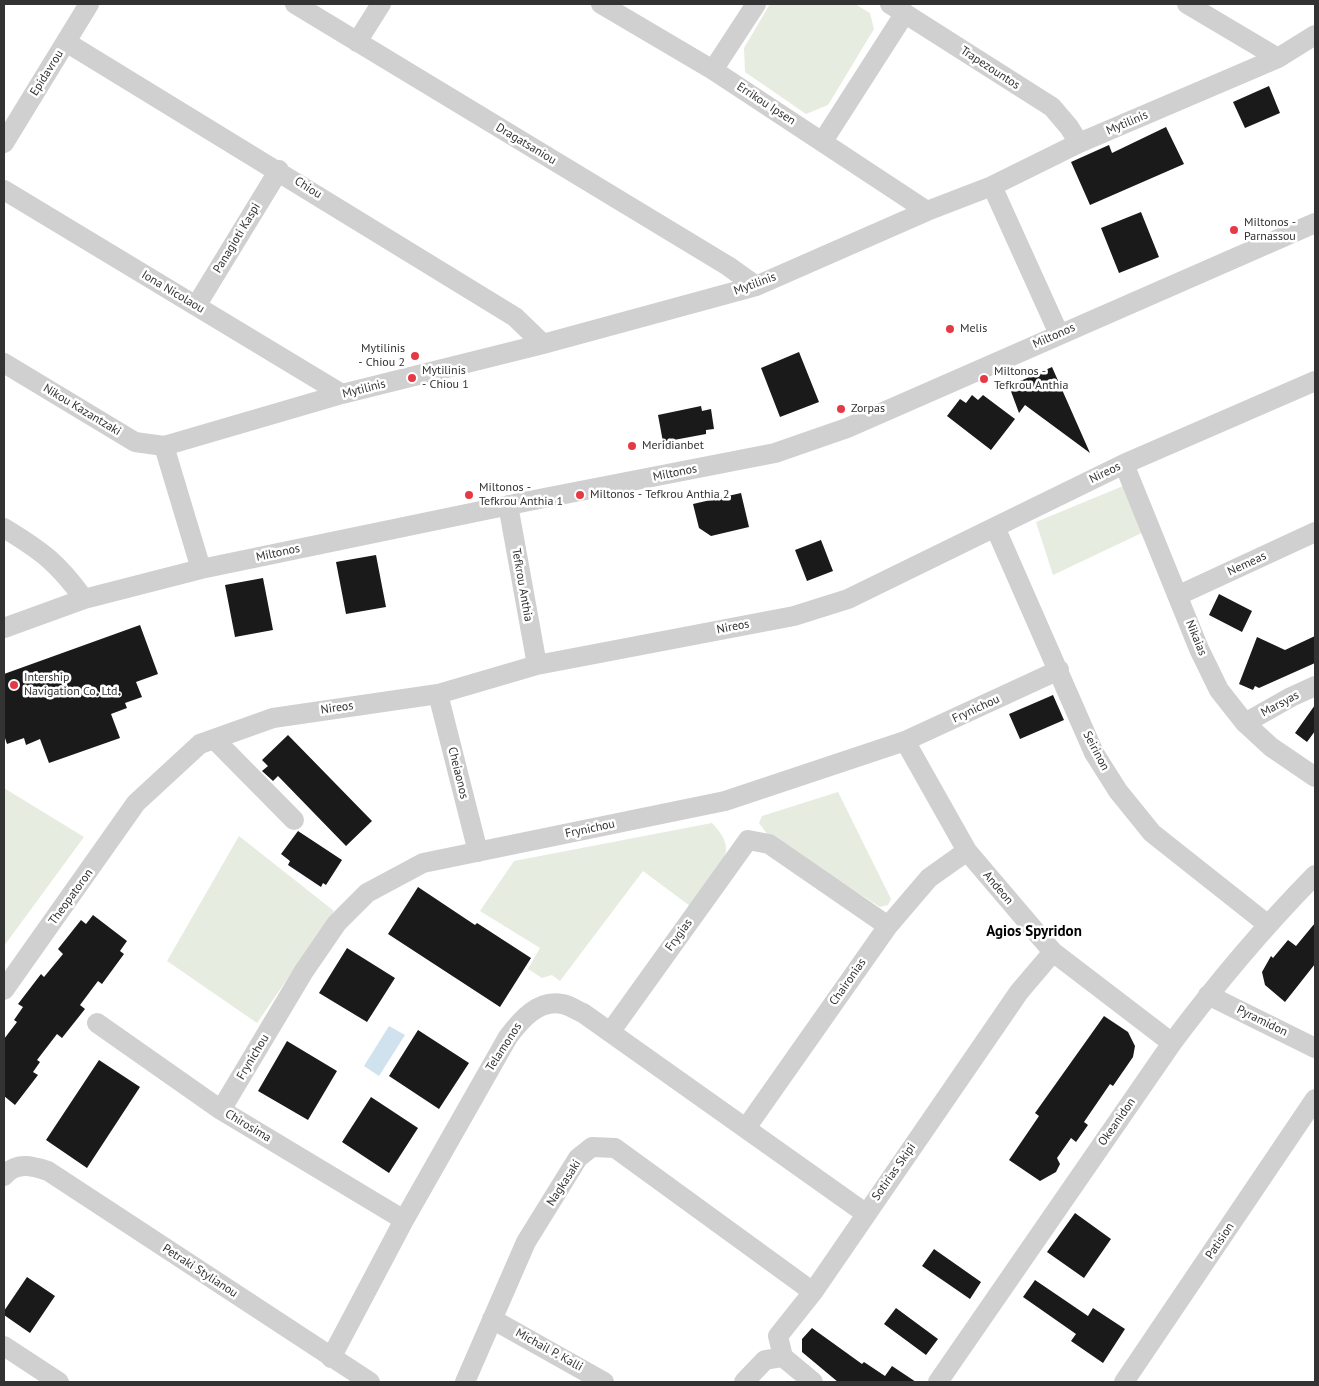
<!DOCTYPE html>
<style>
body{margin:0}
#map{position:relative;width:1319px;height:1386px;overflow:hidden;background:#fff;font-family:"PT Sans",sans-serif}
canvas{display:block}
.frame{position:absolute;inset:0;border:5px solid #333;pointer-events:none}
</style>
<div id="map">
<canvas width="1319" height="1386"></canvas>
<div class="frame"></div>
</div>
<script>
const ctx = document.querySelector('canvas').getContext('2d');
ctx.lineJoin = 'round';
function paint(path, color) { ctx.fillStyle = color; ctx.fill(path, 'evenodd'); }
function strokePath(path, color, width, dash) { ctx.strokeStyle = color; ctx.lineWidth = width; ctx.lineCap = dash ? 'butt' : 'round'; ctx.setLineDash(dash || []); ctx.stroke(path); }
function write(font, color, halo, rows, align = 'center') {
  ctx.font = font + ' "PT Sans",sans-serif'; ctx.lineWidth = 5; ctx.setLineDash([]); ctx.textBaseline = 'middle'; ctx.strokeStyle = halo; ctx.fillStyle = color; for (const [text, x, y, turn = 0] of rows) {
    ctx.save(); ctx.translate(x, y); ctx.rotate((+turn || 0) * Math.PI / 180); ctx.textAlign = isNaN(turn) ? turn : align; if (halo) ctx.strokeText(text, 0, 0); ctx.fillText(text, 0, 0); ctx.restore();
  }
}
const green = new Path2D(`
 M 770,4 L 855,4 L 870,13 L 874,29 L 828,105 L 806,114 L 745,72 L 744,48 Z
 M 1123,486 L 1148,530 L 1053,575 L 1036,522 Z
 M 4,788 L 84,837 L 4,946 Z
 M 838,792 L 891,899 L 888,905 L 880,907 L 768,835 L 759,823 L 762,816 Z
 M 712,823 C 718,829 726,839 726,848 C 727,863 699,893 690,906 L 643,871 L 560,981 L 552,975 L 542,978 L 528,969 L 540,948 L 480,911 L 514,861 Z
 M 239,836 L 334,911 L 257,1023 L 167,961 Z`);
const water = new Path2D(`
 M 389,1026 L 405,1035 L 379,1076 L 364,1066 Z`);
const building = new Path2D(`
 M 1269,86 L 1280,113 L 1245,128 L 1233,102 Z
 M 1166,127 L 1184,164 L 1090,205 L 1071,162 L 1109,145 L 1112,153 Z
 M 1141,212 L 1159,257 L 1119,273 L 1101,228 Z
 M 799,352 L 819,402 L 780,417 L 761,368 Z
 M 1052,367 L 1090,453 L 1025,405 L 1019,413 L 1009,386 Z
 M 972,395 L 978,400 L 983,395 L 1015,419 L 991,450 L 947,416 L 960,399 L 966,403 Z
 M 701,406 L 702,411 L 711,409 L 714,429 L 706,430 L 706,434 L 663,442 L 658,415 Z
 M 741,493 L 749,527 L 711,536 L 699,528 L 693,504 Z
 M 821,540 L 833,571 L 807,581 L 795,550 Z
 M 376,555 L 386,607 L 346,614 L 336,562 Z
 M 263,578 L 273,630 L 235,637 L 225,585 Z
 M 1219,594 L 1252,611 L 1242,632 L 1209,615 Z
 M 140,625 L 158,674 L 136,682 L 142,697 L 125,703 L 127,708 L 111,714 L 120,738 L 49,763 L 40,739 L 26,745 L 24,738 L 7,744 L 4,735 L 4,674 Z
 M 1315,636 L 1315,663 L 1259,688 L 1255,686 L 1253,690 L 1239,684 L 1257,637 L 1285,650 Z
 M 1053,695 L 1064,720 L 1020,739 L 1009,714 Z
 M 1315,705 L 1315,731 L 1307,742 L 1295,733 Z
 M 288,735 L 372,821 L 346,846 L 278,776 L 273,781 L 262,771 L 268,766 L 262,760 Z
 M 298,831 L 342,860 L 326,885 L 323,883 L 321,887 L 288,865 L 290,861 L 281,854 Z
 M 418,887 L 475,925 L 477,923 L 531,958 L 500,1007 L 388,934 Z
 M 93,915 L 127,941 L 120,951 L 124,954 L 102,984 L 98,981 L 80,1005 L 85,1009 L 62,1038 L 57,1034 L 37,1060 L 40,1062 L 33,1072 L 38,1075 L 15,1105 L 4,1096 L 4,1039 L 17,1022 L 14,1020 L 23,1007 L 18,1004 L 41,974 L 44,977 L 63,954 L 58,949 L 81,920 L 86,924 Z
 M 1315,923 L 1315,964 L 1285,1002 L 1265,985 L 1262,972 L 1271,956 L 1273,958 L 1288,940 L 1296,946 Z
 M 347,948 L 395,978 L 367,1022 L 319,993 Z
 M 1104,1016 L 1128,1032 L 1135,1046 L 1133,1057 L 1113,1086 L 1110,1084 L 1084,1122 L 1088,1125 L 1076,1142 L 1071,1138 L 1057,1158 L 1060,1164 L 1056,1172 L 1040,1181 L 1009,1160 L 1039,1116 L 1035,1113 Z
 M 418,1030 L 469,1063 L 439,1109 L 389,1076 Z
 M 287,1041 L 337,1071 L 308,1120 L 258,1091 Z
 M 99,1060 L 140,1087 L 87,1168 L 46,1140 Z
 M 371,1097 L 418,1128 L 389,1173 L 342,1142 Z
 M 1075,1213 L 1111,1239 L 1084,1278 L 1047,1252 Z
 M 934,1249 L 981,1282 L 970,1299 L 922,1266 Z
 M 27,1277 L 55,1296 L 30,1333 L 4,1315 L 4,1311 Z
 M 1035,1280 L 1088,1316 L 1093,1308 L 1125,1329 L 1103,1363 L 1071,1341 L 1076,1334 L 1023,1297 Z
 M 896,1308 L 938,1339 L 926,1355 L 884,1324 Z
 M 812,1328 L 862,1364 L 864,1362 L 885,1376 L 892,1366 L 916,1382 L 838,1382 L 802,1352 L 802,1339 Z`);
const minor = new Path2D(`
 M 295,4 L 728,266 L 756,286
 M 601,4 L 713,70 L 927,211
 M 890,4 L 1052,107 L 1069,127 L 1079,143
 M 1187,4 L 1278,58
 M 66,42 L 515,317 L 543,344
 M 357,42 L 381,4
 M 713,70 L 756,4
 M 823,141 L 905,13
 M 4,143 L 89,4
 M 992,186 L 1059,334
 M 4,190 L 342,394
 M 196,306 L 279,170
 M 4,363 L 135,442 L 164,446 L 342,394 L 543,344 L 756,286 L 927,211 L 992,186 L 1079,143 L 1278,58 L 1315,35
 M 164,446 L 201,569
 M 1124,464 L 1199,649 L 1219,690 L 1245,723 L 1271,747 L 1315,777
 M 508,505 L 537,665
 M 995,527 L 1094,753 L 1118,791 L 1152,833 L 1267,924
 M 4,528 C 42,551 58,563 84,599
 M 1179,595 L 1315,532
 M 4,628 L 84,599 L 201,569 L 529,501 L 775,453 L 847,428 L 1315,223
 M 438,694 L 478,852
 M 1245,723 L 1291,697 L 1315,686
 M 214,739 L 294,820
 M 905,741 L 967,851 L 1053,952 L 1172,1043
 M 4,990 L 136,803 L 200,744 L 273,718 L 438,694 L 537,665 L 794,616 L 848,599 L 1124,464 L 1315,381
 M 1208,995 L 1315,1048
 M 97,1023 L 221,1110 L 404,1220
 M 611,1031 L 748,840 L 769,844 L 888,926
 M 221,1110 L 304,971 L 337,923 L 367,893 L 423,863 L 725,801 L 905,741 L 1059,670
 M 746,1128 L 888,926 L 929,878 L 967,851
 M 4,1176 C 16,1161 33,1166 48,1171 L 370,1382
 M 492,1319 L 604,1382
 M 4,1346 L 59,1382
 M 783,1357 L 778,1336 L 813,1292 L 1019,992 L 1053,952
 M 783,1357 L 813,1382
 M 331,1358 L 404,1220 L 508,1037 C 520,1021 538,999 562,1004 C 569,1005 576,1010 583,1013 L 865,1213
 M 465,1382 L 526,1242 L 578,1158 L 592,1147 L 615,1148 L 813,1292
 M 744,1382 L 765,1360 L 783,1357
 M 938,1382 L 1172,1043 C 1216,984 1263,928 1315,875
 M 1124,1382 L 1315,1099`);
const markers = [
 [1234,230,5,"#e63946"],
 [950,329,5,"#e63946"],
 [415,356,5,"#e63946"],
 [412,378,5,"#e63946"],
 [984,379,5,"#e63946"],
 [841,409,5,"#e63946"],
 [632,446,5,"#e63946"],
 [469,495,5,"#e63946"],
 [580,495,5,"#e63946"],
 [14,685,5,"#e63946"]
];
const streetNames = [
 ["Trapezountos",990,68,33],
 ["Epidavrou",47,73,-58],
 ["Errikou Ipsen",766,104,33],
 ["Mytilinis",1127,123,-23],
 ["Dragatsaniou",526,144,31],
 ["Chiou",308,188,32],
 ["Panagioti Kaspi",237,238,-59],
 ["Mytilinis",755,284,-20],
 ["Iona Nicolaou",173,292,31],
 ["Miltonos",1054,336,-24],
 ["Mytilinis",364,389,-14],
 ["Nikou Kazantzaki",82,410,31],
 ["Miltonos",675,473,-11],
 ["Nireos",1105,473,-26],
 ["Miltonos",278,553,-12],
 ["Nemeas",1247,564,-25],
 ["Tefkrou Anthia",522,585,80],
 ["Nireos",733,627,-11],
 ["Nikaias",1196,638,68],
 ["Marsyas",1280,704,-28],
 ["Nireos",337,708,-8],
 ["Frynichou",976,709,-25],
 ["Seirinon",1096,751,62],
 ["Cheiaonos",458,773,76],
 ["Frynichou",590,829,-12],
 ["Andeon",998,888,50],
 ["Theopatoron",71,897,-54],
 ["Frygias",679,935,-54],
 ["Chaironias",848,982,-55],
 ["Pyramidon",1262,1021,26],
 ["Telamonos",504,1047,-57],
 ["Frynichou",253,1057,-59],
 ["Okeanidon",1117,1122,-55],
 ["Chirosima",248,1126,31],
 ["Sotirias Skipi",894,1172,-55],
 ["Nagkasaki",564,1183,-57],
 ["Patision",1220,1241,-56],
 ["Petraki Stylianou",200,1271,33],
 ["Michail P. Kalli",549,1350,29]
];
const poiNames = [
 ["Miltonos -",1244,223],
 ["Parnassou",1244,237],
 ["Melis",960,329],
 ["Mytilinis",405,349,"right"],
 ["- Chiou 2",405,363,"right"],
 ["Mytilinis",422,371],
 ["- Chiou 1",422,385],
 ["Miltonos -",994,372],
 ["Tefkrou Anthia",994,386],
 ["Zorpas",851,409],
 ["Meridianbet",642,446],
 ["Miltonos -",479,488],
 ["Tefkrou Anthia 1",479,502],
 ["Miltonos - Tefkrou Anthia 2",590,495],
 ["Intership",24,678],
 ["Navigation Co. Ltd.",24,692]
];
const quarterNames = [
 ["Agios Spyridon",1034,932]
];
paint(green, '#e6ecdf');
paint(water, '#cfe2ee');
paint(building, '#1a1a1a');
strokePath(minor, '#d0d0d0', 20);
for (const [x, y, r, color] of markers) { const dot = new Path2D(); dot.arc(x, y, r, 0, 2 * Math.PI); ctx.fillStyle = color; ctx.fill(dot); strokePath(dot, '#fff', 2); }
write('12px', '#333', '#fff', streetNames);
write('12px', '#333', '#fff', poiNames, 'left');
write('bold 15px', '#000', '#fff', quarterNames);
</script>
